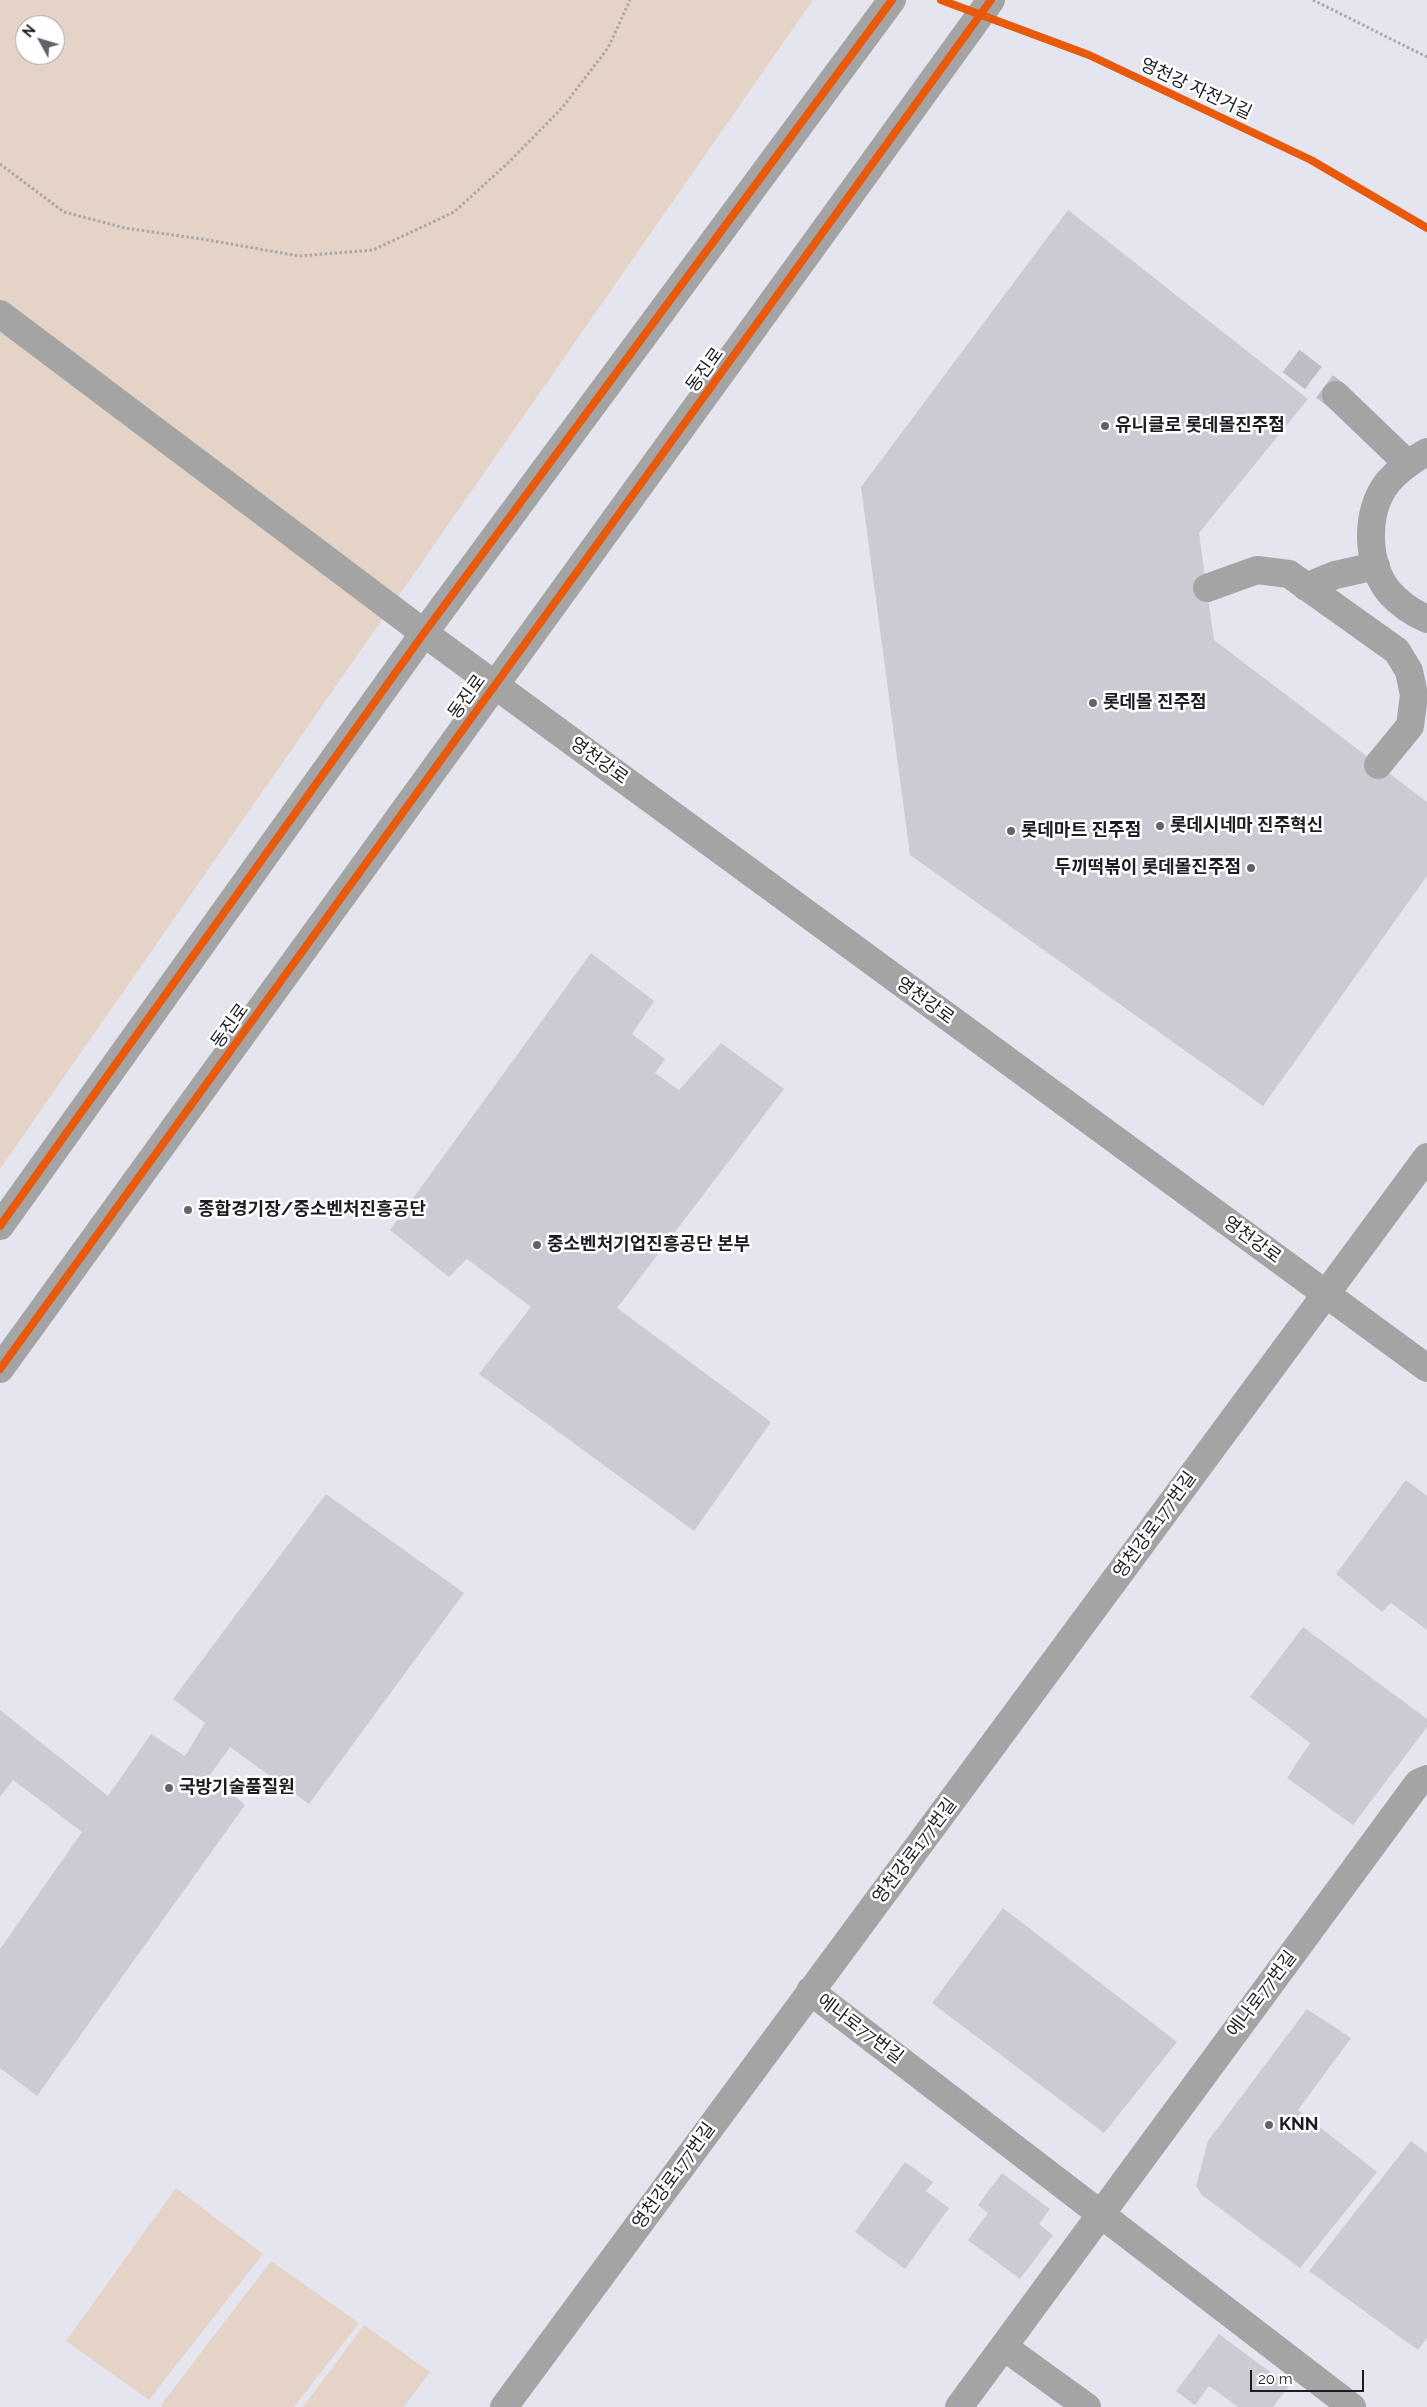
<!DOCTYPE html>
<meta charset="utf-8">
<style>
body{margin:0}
#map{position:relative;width:1427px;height:2407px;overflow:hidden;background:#e5e5f0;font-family:Raleway,sans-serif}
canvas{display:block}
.north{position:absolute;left:15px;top:15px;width:50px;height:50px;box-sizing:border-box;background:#fff;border:1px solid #a4a4a7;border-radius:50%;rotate:309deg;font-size:14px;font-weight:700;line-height:20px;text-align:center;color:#1c1c23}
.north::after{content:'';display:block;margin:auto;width:18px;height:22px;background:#62626b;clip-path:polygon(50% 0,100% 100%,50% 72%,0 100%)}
.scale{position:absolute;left:1250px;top:2370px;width:114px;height:22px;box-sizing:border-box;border:2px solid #1c1c23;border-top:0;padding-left:6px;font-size:15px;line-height:18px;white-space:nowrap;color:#1c1c23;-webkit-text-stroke:4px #fff;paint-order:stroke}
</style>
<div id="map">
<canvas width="1427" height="2407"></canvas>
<div class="north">N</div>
<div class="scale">20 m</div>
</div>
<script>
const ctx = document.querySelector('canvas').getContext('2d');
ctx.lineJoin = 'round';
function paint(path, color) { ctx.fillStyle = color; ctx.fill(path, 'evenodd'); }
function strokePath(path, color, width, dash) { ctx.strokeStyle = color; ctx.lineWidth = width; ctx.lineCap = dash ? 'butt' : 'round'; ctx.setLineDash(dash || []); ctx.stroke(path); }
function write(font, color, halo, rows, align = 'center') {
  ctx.font = font + ' Raleway,"Noto Sans KR",sans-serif'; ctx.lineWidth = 5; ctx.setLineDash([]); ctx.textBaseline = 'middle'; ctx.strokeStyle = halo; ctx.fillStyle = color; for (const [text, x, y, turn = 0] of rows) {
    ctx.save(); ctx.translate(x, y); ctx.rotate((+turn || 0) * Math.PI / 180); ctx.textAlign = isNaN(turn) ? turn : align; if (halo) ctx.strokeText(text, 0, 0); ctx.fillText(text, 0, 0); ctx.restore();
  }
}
const green = new Path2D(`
 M 0,0 L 813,0 L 0,1169 ZM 25,25 L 55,25 L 55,55 L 25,55 Z
 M 176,2188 L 263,2254 L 149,2400 L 66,2341 Z
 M 271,2261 L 359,2323 L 294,2407 L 163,2407 L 161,2405 Z
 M 364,2325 L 430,2372 L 404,2407 L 303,2407 Z`);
const building = new Path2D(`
 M 1068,210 L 1308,399 L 1199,533 L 1214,640 L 1427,802 L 1427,876 L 1263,1106 L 910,855 L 861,487 Z
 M 591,953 L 654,1001 L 632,1034 L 665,1059 L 655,1073 L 679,1090 L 721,1043 L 784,1089 L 617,1308 L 771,1422 L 694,1531 L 479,1374 L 531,1307 L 467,1259 L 449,1277 L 390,1230 Z
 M 1406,1480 L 1427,1496 L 1427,1630 L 1391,1603 L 1382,1612 L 1336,1574 Z
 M 326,1494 L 464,1593 L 309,1804 L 230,1747 L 210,1775 L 245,1805 L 37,2096 L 0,2068 L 0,1949 L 82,1832 L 13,1780 L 0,1797 L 0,1710 L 108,1796 L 151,1734 L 185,1756 L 205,1723 L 173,1699 Z
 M 1303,1627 L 1427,1719 L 1427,1727 L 1353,1825 L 1287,1778 L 1310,1743 L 1250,1697 Z
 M 1003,1908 L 1177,2042 L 1104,2133 L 932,2003 Z
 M 1307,2009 L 1351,2038 L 1298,2110 L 1377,2172 L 1300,2268 L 1202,2195 L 1196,2186 L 1208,2141 Z
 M 1411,2141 L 1427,2153 L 1427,2338 L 1418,2350 L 1309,2271 Z
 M 905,2162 L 933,2182 L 926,2191 L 949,2208 L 905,2269 L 855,2232 Z
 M 1002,2173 L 1050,2209 L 1039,2224 L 1053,2235 L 1020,2279 L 968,2240 L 988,2213 L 978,2205 Z
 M 1219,2334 L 1289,2386 L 1273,2407 L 1238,2407 L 1209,2386 L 1195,2405 L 1176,2391 Z`);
const minorTunnel = new Path2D(`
 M 1291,361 L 1336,395`);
const path = new Path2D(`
 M 1313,0 L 1427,57
 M 0,164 L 64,212 L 125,228 L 208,240 L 299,256 L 373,250 L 454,212 L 508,163 L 562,108 L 608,48 L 630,0`);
const minor = new Path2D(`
 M 0,314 L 424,633 L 1427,1368
 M 1336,395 L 1407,463
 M 1427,452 C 1412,460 1399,469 1388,482 C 1364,512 1366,565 1390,593 C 1401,605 1413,613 1427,619
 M 1306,587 L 1335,575 L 1376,566
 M 1207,588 L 1257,570 L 1289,574 L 1397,651 L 1409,671 L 1414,695 L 1410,726 L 1378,765
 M 0,1226 L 424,633 L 892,0
 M 0,1369 L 991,0
 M 810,1991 L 1352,2407
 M 1004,2347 L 1087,2407
 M 504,2407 L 1427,1157
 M 959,2407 L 1418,1783 L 1427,1779`);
const cycleway = new Path2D(`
 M 941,0 L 1089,55 L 1311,160 L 1427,228
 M 0,1226 L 424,633 L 892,0
 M 0,1369 L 991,0`);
const markers = [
 [1105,426,5,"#62626b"],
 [1093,703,5,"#62626b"],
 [1160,826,5,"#62626b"],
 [1011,831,5,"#62626b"],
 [1251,868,5,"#62626b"],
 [188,1210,5,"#62626b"],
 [537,1245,5,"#62626b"],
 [169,1788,5,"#62626b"],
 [1269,2125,5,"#62626b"]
];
const streetNames = [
 ["영천강 자전거길",1196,89,25],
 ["동진로",705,370,-54],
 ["동진로",467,697,-54],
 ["영천강로",599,761,36],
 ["영천강로",925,1001,36],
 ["동진로",230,1026,-54],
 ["영천강로",1252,1240,36],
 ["영천강로177번길",1155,1525,-54],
 ["영천강로177번길",915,1851,-53],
 ["에나로77번길",1262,1994,-53],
 ["에나로77번길",860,2029,37],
 ["영천강로177번길",674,2176,-54]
];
const poiNames = [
 ["유니클로 롯데몰진주점",1115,426],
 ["롯데몰 진주점",1103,703],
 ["롯데시네마 진주혁신",1170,826],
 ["롯데마트 진주점",1021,831],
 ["두끼떡볶이 롯데몰진주점",1241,868,"right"],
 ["종합경기장/중소벤처진흥공단",198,1210],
 ["중소벤처기업진흥공단 본부",547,1245],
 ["국방기술품질원",179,1788],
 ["KNN",1279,2125]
];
paint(green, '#e6d3c7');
paint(building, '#cbcbd3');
strokePath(minorTunnel, '#bdbdc7', 28, [28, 14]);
strokePath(path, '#a9a7aa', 3, [2.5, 2.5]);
strokePath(minor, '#a5a4a5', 28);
strokePath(cycleway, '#e8590c', 8);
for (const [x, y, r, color] of markers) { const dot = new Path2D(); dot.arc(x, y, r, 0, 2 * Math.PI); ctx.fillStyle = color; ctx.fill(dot); strokePath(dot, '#fff', 2); }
write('18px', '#1c1c23', '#fff', streetNames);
write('bold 18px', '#1c1c23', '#fff', poiNames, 'left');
</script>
